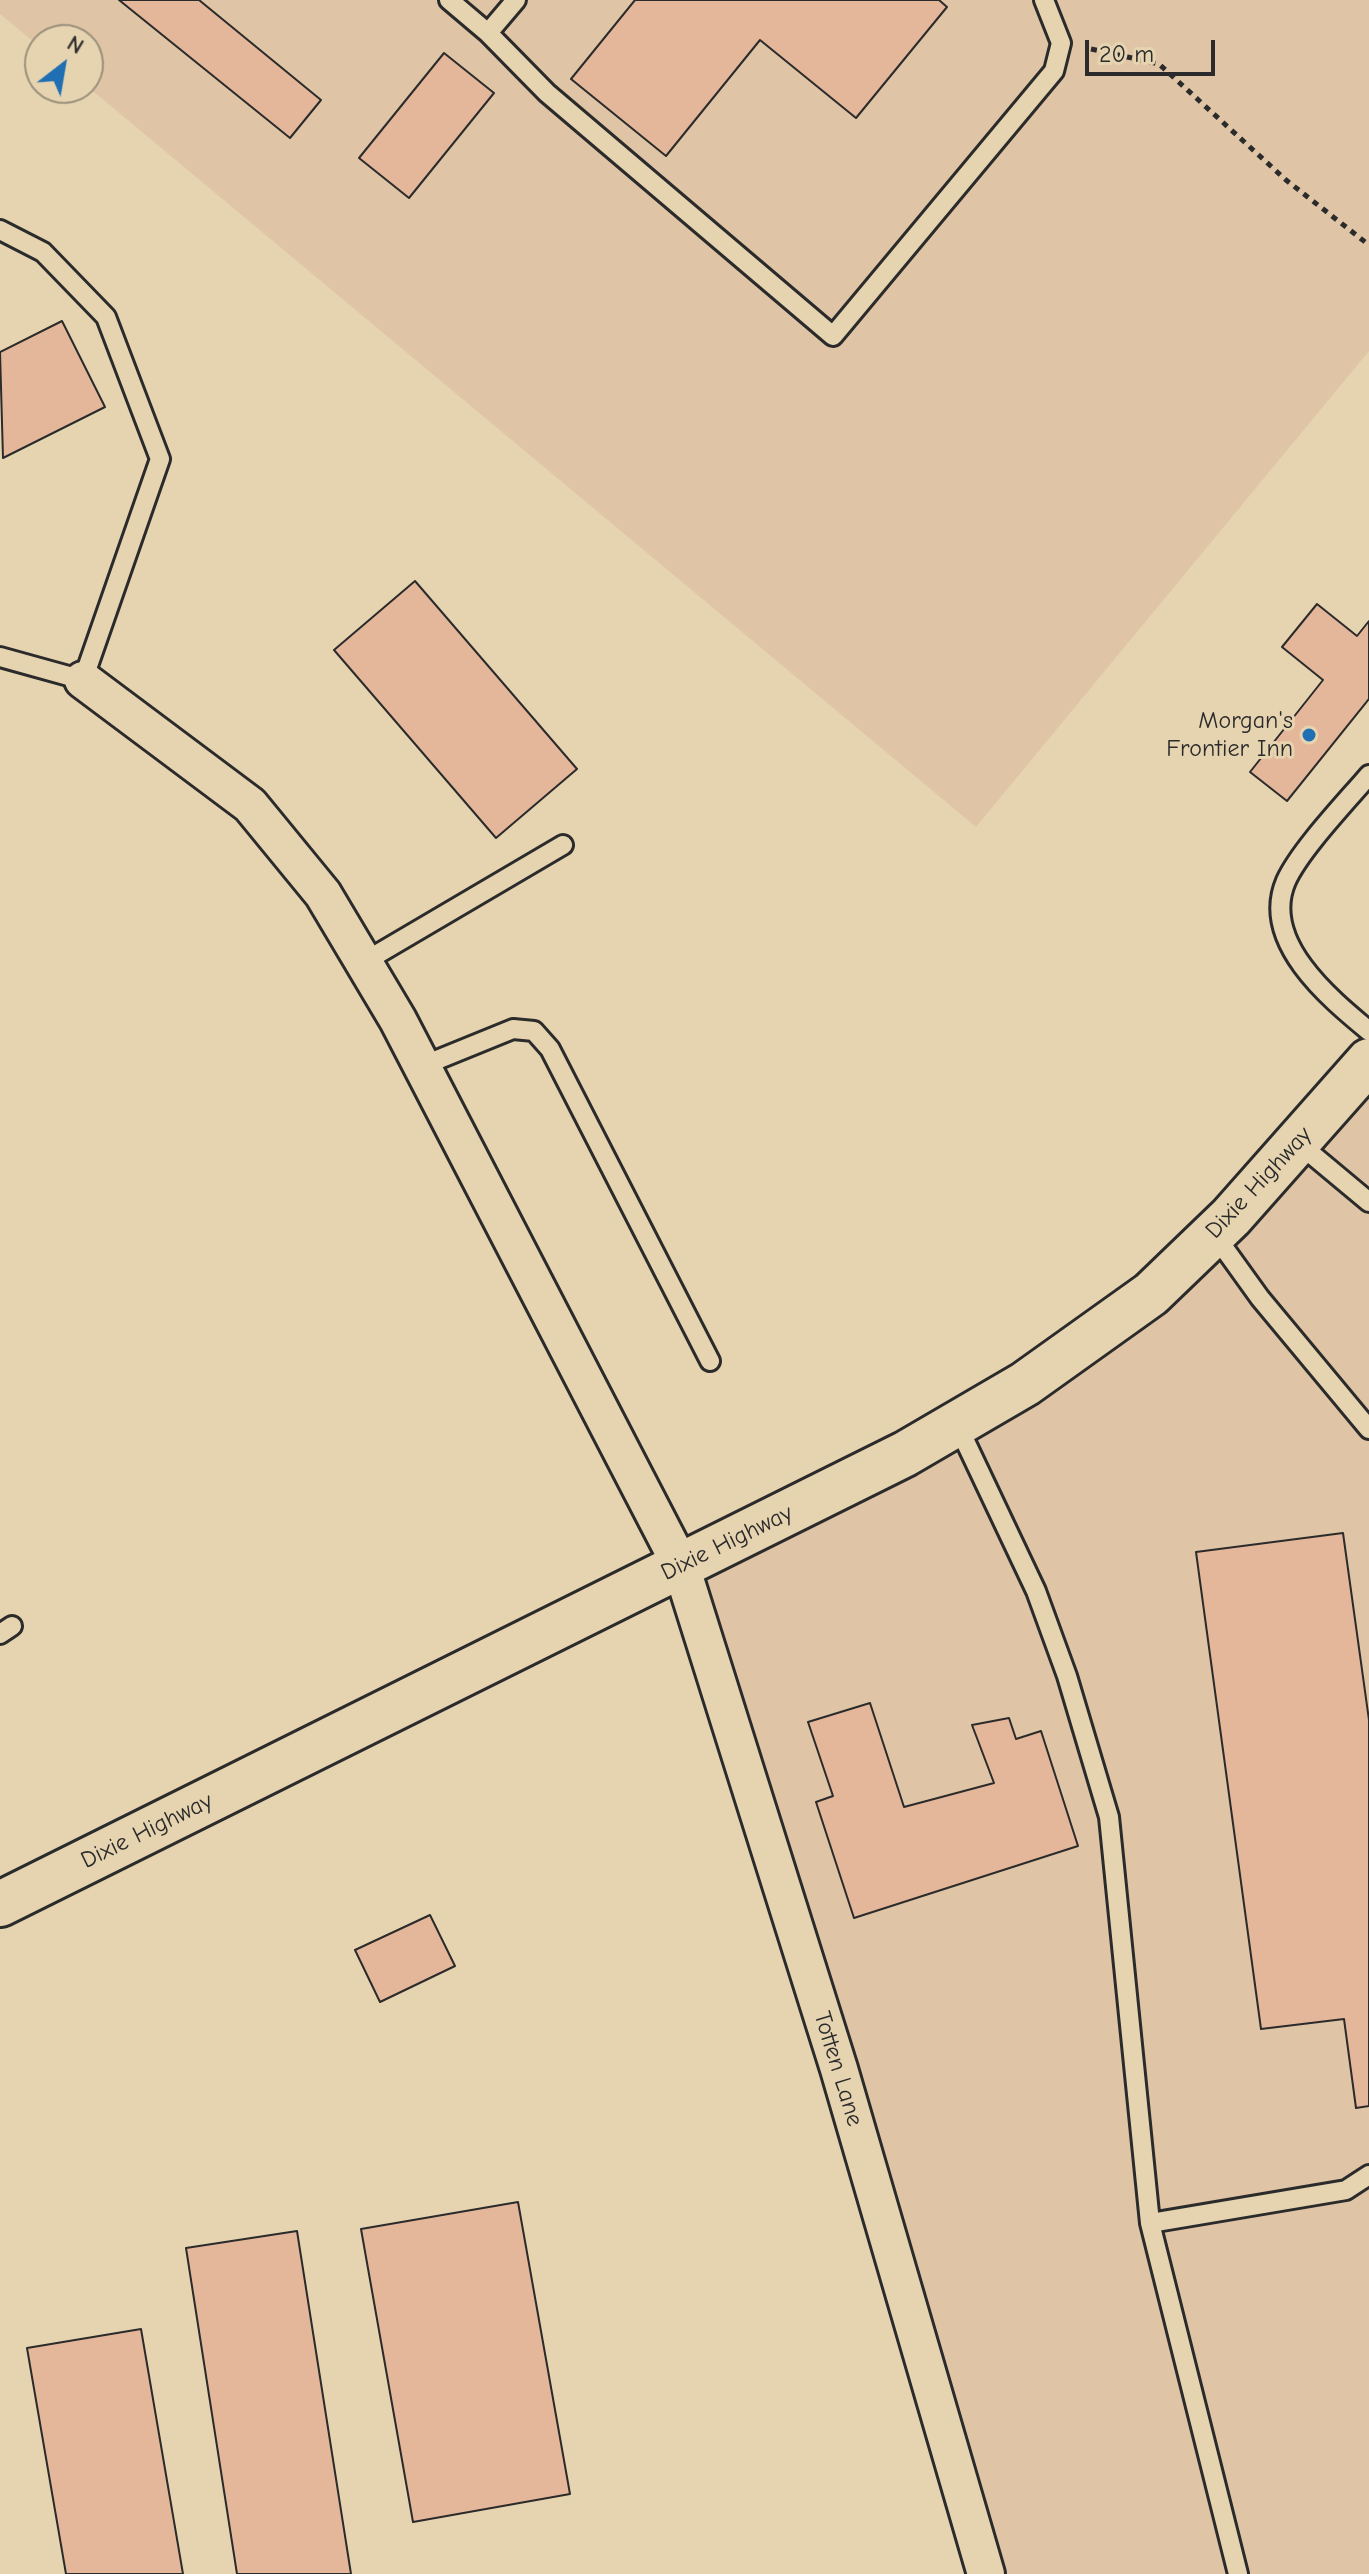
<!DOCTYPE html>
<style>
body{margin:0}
#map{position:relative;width:1369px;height:2574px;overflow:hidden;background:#e6d4b1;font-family:"Comic Neue",sans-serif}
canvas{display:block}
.north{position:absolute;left:24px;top:24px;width:80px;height:80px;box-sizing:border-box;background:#e6d4b1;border:2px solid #9b907b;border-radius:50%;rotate:31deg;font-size:22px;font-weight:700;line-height:32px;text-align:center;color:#2b2b2b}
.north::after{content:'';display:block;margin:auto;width:28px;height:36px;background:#1f6fb2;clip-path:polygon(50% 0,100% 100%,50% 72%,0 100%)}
.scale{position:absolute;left:1085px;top:40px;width:130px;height:36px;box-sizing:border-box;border:4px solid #2b2b2b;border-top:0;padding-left:10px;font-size:24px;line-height:28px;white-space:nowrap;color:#2b2b2b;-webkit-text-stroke:6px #e6d4b1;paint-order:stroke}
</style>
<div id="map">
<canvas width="1369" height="2574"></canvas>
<div class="north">N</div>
<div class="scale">20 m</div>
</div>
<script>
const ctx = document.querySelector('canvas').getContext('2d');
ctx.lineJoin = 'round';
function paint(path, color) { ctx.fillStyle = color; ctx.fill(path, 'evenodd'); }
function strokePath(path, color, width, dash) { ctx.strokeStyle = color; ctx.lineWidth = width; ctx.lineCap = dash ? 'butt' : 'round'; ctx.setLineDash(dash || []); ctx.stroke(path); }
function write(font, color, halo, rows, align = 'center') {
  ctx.font = font + ' "Comic Neue",sans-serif'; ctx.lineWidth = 6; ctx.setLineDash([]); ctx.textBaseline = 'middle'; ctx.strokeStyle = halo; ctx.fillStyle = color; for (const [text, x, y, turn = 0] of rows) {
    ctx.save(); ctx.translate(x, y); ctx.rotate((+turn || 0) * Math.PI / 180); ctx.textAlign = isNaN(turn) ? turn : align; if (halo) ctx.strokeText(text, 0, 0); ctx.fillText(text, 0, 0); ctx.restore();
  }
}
const built = new Path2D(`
 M 0,0 L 1369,0 L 1369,351 L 976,827 L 88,87 L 88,40 L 40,40 L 40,47 L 0,14 Z
 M 1369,1058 L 1369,2574 L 986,2574 L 681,1566 L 1025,1384 Z`);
const building = new Path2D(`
 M 119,0 L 199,0 L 321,100 L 290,138 Z
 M 635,0 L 939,0 L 947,7 L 856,118 L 760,40 L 666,156 L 571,79 Z
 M 444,53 L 494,93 L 409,198 L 359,158 Z
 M 62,321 L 105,407 L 3,458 L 0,352 Z
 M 415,581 L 577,769 L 496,838 L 334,650 Z
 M 1317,604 L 1357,636 L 1369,621 L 1369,699 L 1287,801 L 1250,772 L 1323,680 L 1282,647 Z
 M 1343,1533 L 1369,1720 L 1369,2106 L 1356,2108 L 1344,2019 L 1261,2029 L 1196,1552 Z
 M 870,1703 L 904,1807 L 994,1783 L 972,1725 L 1009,1718 L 1016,1739 L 1041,1731 L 1078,1846 L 854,1918 L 816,1802 L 833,1796 L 808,1722 Z
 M 430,1915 L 455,1966 L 380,2002 L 355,1950 Z
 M 518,2202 L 570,2494 L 413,2522 L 361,2229 Z
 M 297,2231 L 351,2574 L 237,2574 L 186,2248 Z
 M 141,2329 L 183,2574 L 66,2574 L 27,2348 Z`);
const path = new Path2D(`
 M 1091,49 L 1159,64 L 1286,180 L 1369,245`);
const lane = new Path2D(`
 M 449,0 L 488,33 L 547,93 L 833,336 L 1054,71 L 1061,43 L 1044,0
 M 488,33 L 516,0
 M 0,230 L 43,252 L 106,317 L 160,459 L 83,680 L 0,657
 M 1369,775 C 1346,802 1300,850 1286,881 C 1260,941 1329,998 1369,1031
 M 364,962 L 563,845
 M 422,1066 L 513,1029 L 534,1031 L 550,1049 L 710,1361
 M 1297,1142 L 1369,1202
 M 1214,1234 L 1260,1298 L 1369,1429
 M 957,1424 L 1036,1591 L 1067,1676 L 1109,1817 L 1150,2223 L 1346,2190 L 1369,2175
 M 0,1634 L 12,1626
 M 1150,2223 L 1238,2574`);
const street = new Path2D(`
 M 83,680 L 250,805 L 323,894 L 398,1020 L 681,1566 L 839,2069 L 986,2574`);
const primary = new Path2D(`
 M 0,1904 L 905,1454 L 1025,1384 L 1151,1294 L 1231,1217 L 1369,1061`);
const markers = [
 [1309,735,8,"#1f6fb2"]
];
const poiNames = [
 ["Morgan's",1293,721],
 ["Frontier Inn",1293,749]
];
const streetNames = [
 ["Dixie Highway",1259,1183,-47],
 ["Dixie Highway",727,1543,-26],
 ["Dixie Highway",147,1831,-26],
 ["Totten Lane",838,2069,73]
];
paint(built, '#dfc5a5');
paint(building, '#e5b79a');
strokePath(building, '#2b2b2b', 2);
strokePath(lane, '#2b2b2b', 24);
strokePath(street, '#2b2b2b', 42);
strokePath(primary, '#2b2b2b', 50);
strokePath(path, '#2b2b2b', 5, [6, 6]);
strokePath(lane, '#e6d4b1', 18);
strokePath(street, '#e6d4b1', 36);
strokePath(primary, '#e6d4b1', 44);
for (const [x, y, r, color] of markers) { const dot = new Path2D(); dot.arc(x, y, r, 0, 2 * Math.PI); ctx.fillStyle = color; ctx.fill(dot); strokePath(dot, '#e6d4b1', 3); }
write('24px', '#2b2b2b', '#e6d4b1', poiNames, 'right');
write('24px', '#2b2b2b', '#e6d4b1', streetNames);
</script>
